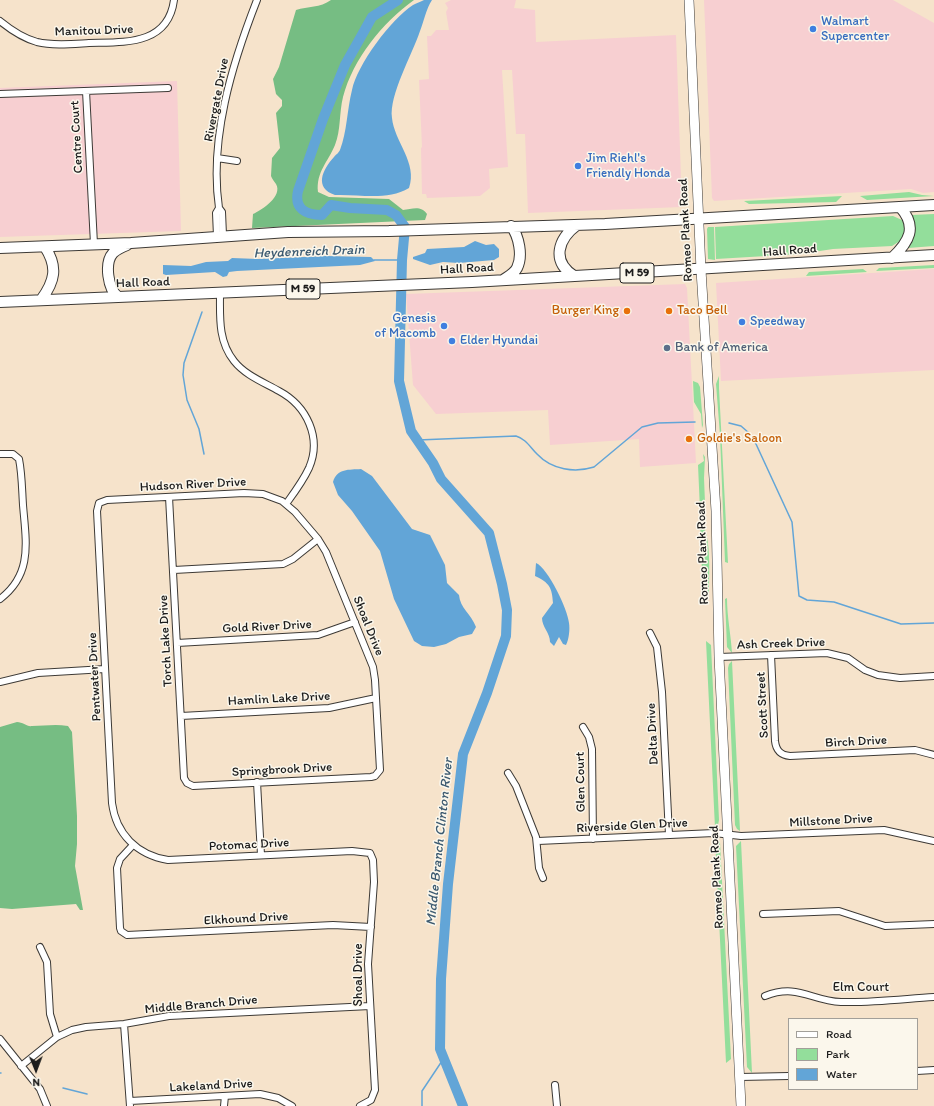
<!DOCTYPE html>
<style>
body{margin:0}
#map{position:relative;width:934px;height:1106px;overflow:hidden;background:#f6e3cb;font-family:Itim,sans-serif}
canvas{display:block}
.legend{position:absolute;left:788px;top:1018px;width:130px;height:72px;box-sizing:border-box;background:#fbf7ec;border:1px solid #a29f99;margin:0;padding:5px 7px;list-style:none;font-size:12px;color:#1c1c1c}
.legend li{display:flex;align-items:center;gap:8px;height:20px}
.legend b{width:20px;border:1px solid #a29f99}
.north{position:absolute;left:16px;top:1050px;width:40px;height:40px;-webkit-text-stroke:3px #fbf7ec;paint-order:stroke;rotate:179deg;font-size:11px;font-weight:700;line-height:16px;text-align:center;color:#1c1c1c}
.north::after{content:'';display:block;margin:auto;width:14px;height:18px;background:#1c1c1c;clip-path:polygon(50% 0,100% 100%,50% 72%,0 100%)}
</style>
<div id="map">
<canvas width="934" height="1106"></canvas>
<ul class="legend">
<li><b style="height:5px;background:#fff"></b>Road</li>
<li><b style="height:11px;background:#93de9b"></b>Park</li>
<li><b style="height:11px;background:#62a5d7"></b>Water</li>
</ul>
<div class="north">N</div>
</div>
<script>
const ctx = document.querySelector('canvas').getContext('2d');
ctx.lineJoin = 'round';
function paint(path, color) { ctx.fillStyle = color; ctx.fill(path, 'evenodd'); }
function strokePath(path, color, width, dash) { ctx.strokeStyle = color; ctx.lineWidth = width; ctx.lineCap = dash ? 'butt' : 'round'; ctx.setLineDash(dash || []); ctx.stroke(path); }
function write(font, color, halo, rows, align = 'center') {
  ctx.font = font + ' Itim,sans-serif'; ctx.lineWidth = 3; ctx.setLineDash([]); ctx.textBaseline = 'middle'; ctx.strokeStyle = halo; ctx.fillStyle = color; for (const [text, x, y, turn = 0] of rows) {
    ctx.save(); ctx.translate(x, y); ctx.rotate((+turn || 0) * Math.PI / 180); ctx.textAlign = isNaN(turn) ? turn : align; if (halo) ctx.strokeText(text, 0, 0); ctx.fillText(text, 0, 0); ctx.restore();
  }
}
const built = new Path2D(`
 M 451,0 L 516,0 L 514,8 L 535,10 L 536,42 L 676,35 L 682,207 L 528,213 L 525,134 L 516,134 L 512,70 L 502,70 L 508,167 L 489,169 L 490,188 L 480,196 L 427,198 L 426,194 L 422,194 L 421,148 L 422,147 L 419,80 L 429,79 L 427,36 L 431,36 L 436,30 L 449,30 L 446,12 L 448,8 L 445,3 Z
 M 704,0 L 893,0 L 934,23 L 934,192 L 923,193 L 911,189 L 714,201 L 712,198 Z
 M 177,81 L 181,231 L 0,237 L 0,88 Z
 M 934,269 L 934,370 L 721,381 L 716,283 Z
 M 685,284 L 687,288 L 696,463 L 640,467 L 639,439 L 550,445 L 548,410 L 436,414 L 413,385 L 406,294 Z`);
const green = new Path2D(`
 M 909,192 L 922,195 L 934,196 L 867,200 L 860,196 Z
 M 842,196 L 836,202 L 749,204 L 744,201 Z
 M 934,214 L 934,246 L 908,248 L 911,215 Z
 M 893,216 L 902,220 L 904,224 L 904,235 L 900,241 L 892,246 L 833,249 L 800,254 L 716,259 L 715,227 Z
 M 708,227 L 714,227 L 715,260 L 708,259 L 707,229 Z
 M 934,265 L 934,268 L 876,271 L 879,268 Z
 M 863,269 L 867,272 L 806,276 L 809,272 Z
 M 719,376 L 719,388 L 728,563 L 725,562 L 720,435 L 716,384 Z
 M 693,381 L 698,383 L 700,387 L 703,425 L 702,428 L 701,414 L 694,402 Z
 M 703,454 L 705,457 L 704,478 L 705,503 L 700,510 L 698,465 L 704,461 Z
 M 700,523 C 712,530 709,579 709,593 L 703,597 Z
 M 727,598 C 727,617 731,635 732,653 L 727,647 L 725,599 Z
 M 706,641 L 711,645 L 719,820 L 718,825 L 715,828 Z
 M 732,661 L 740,831 L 737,829 L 735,825 L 728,668 L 729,664 Z
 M 715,837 L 720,842 L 731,1059 L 726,1063 Z
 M 741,841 L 752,1073 L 747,1067 L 736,846 Z`);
const forest = new Path2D(`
 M 331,0 L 414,0 C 382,23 353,59 343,97 C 339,113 341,130 335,145 C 328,162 316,172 318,192 L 329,197 L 389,199 L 403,210 C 412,209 421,205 427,214 L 425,220 L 252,228 L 253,214 C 262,210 283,196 276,184 C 274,181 272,179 271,176 L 272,158 L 280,148 L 276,113 L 282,106 L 282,100 L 276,94 L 273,79 L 279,67 L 296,10 C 308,6 320,8 331,0 Z
 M 17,722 C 23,722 27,727 32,726 C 44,726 55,724 68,726 L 72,732 L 77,816 L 77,844 L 75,866 L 83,910 L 80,910 L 76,904 L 12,909 L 0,908 L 0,727 Z`);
const water = new Path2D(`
 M 424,0 L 432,0 C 426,9 424,21 420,31 C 412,55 389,95 392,118 C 394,141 418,163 409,188 C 387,201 360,194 335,195 C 314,188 322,170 334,157 C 336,154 338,154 340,150 C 347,132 347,110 352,90 C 357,65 391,19 413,5 C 416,3 421,2 424,0 Z
 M 475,241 L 486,245 L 494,244 L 499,249 L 499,257 L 494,260 L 459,263 L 443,262 L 430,265 L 413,259 L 413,257 L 425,253 L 427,249 L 464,247 Z
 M 326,256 L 371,257 L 375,261 L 360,265 L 237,271 L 229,272 L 227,276 L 223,277 L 215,272 L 166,275 L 163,274 L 163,265 L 191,266 L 206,262 L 228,261 L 232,258 L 258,259 Z
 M 361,469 L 372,476 L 412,529 L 430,535 L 445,565 L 447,583 L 459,595 C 460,608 471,614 476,627 L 472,634 L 459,637 L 446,644 L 434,647 L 422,646 L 414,641 L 394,599 L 380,551 L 352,511 L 338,495 L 333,482 C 337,468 349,470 361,469 Z
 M 536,563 C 548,568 568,610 569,623 C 570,629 569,639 566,645 L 563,644 L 559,637 L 554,646 L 550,642 C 550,633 542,627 542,618 L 553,603 C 552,588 550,583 535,576 Z`);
const stream = new Path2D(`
 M 374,260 L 402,260
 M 202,312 L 184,363 L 183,375 L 187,400 L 199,429 L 204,454
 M 729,423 L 741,426 L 749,433 L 756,444 L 792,522 L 799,596 L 807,600 L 834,602 L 901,624 L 934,623
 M 418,440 L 516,436 C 526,439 530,447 537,454 C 552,470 575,473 594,467 L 642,427 L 658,423 L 695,422
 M 0,1073 L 1,1073
 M 63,1088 L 87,1094
 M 422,1106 L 422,1091 L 444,1058`);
const river = new Path2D(`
 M 398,0 L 372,17 L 345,65 L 323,119 L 298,191 C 294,209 306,215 322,215 L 331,205 L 350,208 L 387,210 L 396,215 L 405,227 L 402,260 L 399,381 L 411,431 L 433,463 L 441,479 L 489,533 L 502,584 L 507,610 L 506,636 L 487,693 L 463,754 L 448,884 L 441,979 L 440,1049 L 463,1106`);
const minor = new Path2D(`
 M 0,21 C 11,30 23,38 37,42 C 53,46 72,44 89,43 C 123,42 168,46 174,0
 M 86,91 L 94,244
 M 0,94 L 168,88
 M 217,158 L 237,161
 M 219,208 C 209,139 232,64 257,0
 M 217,236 L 216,213 L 219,208 L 222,212 L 223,235
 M 220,293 C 220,317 218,341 234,361 C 245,375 263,382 279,391 C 307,406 322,438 309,468 C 303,481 294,493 286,504
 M 0,454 L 13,454 L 19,459 C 22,474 22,490 23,505 C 26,542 33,574 0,599
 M 169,497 L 184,778 L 187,783 L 193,786 L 371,777 L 375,776 L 380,770 L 375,680 L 373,667 L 326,552 L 318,539 L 295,512 L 282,501 L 263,494 L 244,493 L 107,500 L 99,503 L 97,511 L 112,803 C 116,834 137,855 168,860 L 352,851 L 370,853 L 373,860 L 374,882 L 368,964 L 375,1090 L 371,1100 L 360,1106
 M 174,570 L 283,564 L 293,559 L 318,539
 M 650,633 L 657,647 L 662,692 L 669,835
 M 177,643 L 318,635 L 355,622
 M 771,655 L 775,741 C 776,750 780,755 790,756 L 915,750 L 934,755
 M 719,657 L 827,653 L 848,658 L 865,670 L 878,675 L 900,678 L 934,676
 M 0,682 L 38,673 L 105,669
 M 181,716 L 329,708 L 376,698
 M 583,727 L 589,737 L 592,749 L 593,839
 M 508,773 L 516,786 L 536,837 L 539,868 L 543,878
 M 257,782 L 261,855
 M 538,841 L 714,833 L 741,836 L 884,830 L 934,841
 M 133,845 L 120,859 L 117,868 L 120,928 L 121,931 L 127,935 L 333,925 L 371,927
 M 763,914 L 839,911 L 885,926 L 934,924
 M 40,947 L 47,962 L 50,1014 L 57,1037
 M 765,996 C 798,983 811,1001 841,1002 C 872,1003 903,999 934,997
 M 124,1024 L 130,1106
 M 0,1039 L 40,1089 L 47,1106
 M 21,1066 L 57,1037 L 72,1030 L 86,1027 L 124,1024 L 169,1016 L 370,1006
 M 917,1071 L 934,1070
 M 740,1077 L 789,1076
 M 555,1085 L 557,1106
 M 130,1101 L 260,1094 L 278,1098 L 292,1106
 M 224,1106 L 225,1096`);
const secondary = new Path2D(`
 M 689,0 L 701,270 L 716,511 L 719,657 L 741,1106`);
const trunk = new Path2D(`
 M 0,248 L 131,243 L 288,232 L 389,231 L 605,224 L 934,205
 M 892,258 C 909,242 918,227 900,207
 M 574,276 C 551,261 558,239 577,225
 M 503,280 C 507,277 514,274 517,268 C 523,256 519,236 511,226
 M 118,297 C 108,289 104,263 113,253 C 117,249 122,247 127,245
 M 41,300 C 55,281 58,267 45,247
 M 0,302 L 472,282 L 934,255`);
const markers = [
 [813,29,4,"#3f7fe0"],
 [578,166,4,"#3f7fe0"],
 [627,311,4,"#e8710a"],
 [669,311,4,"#e8710a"],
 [742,322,4,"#3f7fe0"],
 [444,326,4,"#3f7fe0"],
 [452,341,4,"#3f7fe0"],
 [667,348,4,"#5c6f8a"],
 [689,439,4,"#e8710a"]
];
const shields = [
 [637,273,34],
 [303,289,34]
];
const shieldNames = [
 ["M 59",637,273],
 ["M 59",303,289]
];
const shopNames = [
 ["Walmart",821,22],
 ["Supercenter",821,37],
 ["Jim Riehl's",586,159],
 ["Friendly Honda",586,174],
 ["Genesis",436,319,"right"],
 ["of Macomb",436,334,"right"],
 ["Speedway",750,322],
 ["Elder Hyundai",460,341]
];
const streetNames = [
 ["Manitou Drive",94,31,-2],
 ["Rivergate Drive",217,100,-79],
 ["Centre Court",77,137,-93],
 ["Romeo Plank Road",686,230,-93],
 ["Hall Road",790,251,-4],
 ["Hall Road",467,269,-3],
 ["Hall Road",143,283,-2],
 ["Hudson River Drive",193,485,-3],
 ["Romeo Plank Road",703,553,-92],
 ["Shoal Drive",368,626,68],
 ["Gold River Drive",267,627,-3],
 ["Torch Lake Drive",166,641,-93],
 ["Ash Creek Drive",781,644,-2],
 ["Pentwater Drive",95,677,-93],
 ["Hamlin Lake Drive",279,699,-3],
 ["Scott Street",763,705,-93],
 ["Delta Drive",653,734,-93],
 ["Birch Drive",856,742,-3],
 ["Springbrook Drive",282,770,-3],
 ["Glen Court",581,782,-91],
 ["Millstone Drive",831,821,-3],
 ["Riverside Glen Drive",632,826,-3],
 ["Potomac Drive",249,845,-3],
 ["Romeo Plank Road",717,877,-93],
 ["Elkhound Drive",246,919,-3],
 ["Shoal Drive",359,975,-90],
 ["Elm Court",861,988],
 ["Middle Branch Drive",201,1005,-5],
 ["Lakeland Drive",211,1086,-3]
];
const foodNames = [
 ["Burger King",619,311,"right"],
 ["Taco Bell",677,311],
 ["Goldie's Saloon",697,439]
];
const serviceNames = [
 ["Bank of America",675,348]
];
const waterNames = [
 ["Heydenreich Drain",309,252,-2],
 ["Middle Branch Clinton River",440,842,-84]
];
paint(built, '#f7cfd1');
paint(green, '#93de9b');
paint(forest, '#76bd83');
paint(water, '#62a5d7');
strokePath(stream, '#62a5d7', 1.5);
strokePath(river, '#62a5d7', 10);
strokePath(minor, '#3d3a36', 8);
strokePath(secondary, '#3d3a36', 10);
strokePath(trunk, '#3d3a36', 12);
strokePath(minor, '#fff', 6);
strokePath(secondary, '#fff', 9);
strokePath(trunk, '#fff', 10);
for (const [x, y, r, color] of markers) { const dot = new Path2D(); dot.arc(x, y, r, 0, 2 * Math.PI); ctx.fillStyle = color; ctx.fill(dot); strokePath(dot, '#fbf7ec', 1.5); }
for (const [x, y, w] of shields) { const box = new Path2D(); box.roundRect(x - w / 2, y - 10, w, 20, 3); ctx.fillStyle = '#fbf7ec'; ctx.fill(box); strokePath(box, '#1c1c1c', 1); }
write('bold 12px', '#1c1c1c', null, shieldNames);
write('13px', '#366cbe', '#fbf7ec', shopNames, 'left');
write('13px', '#1c1c1c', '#fbf7ec', streetNames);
write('13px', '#c56008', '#fbf7ec', foodNames, 'left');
write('13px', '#4e5e75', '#fbf7ec', serviceNames, 'left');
write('italic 14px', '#3c5a70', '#fbf7ec', waterNames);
</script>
